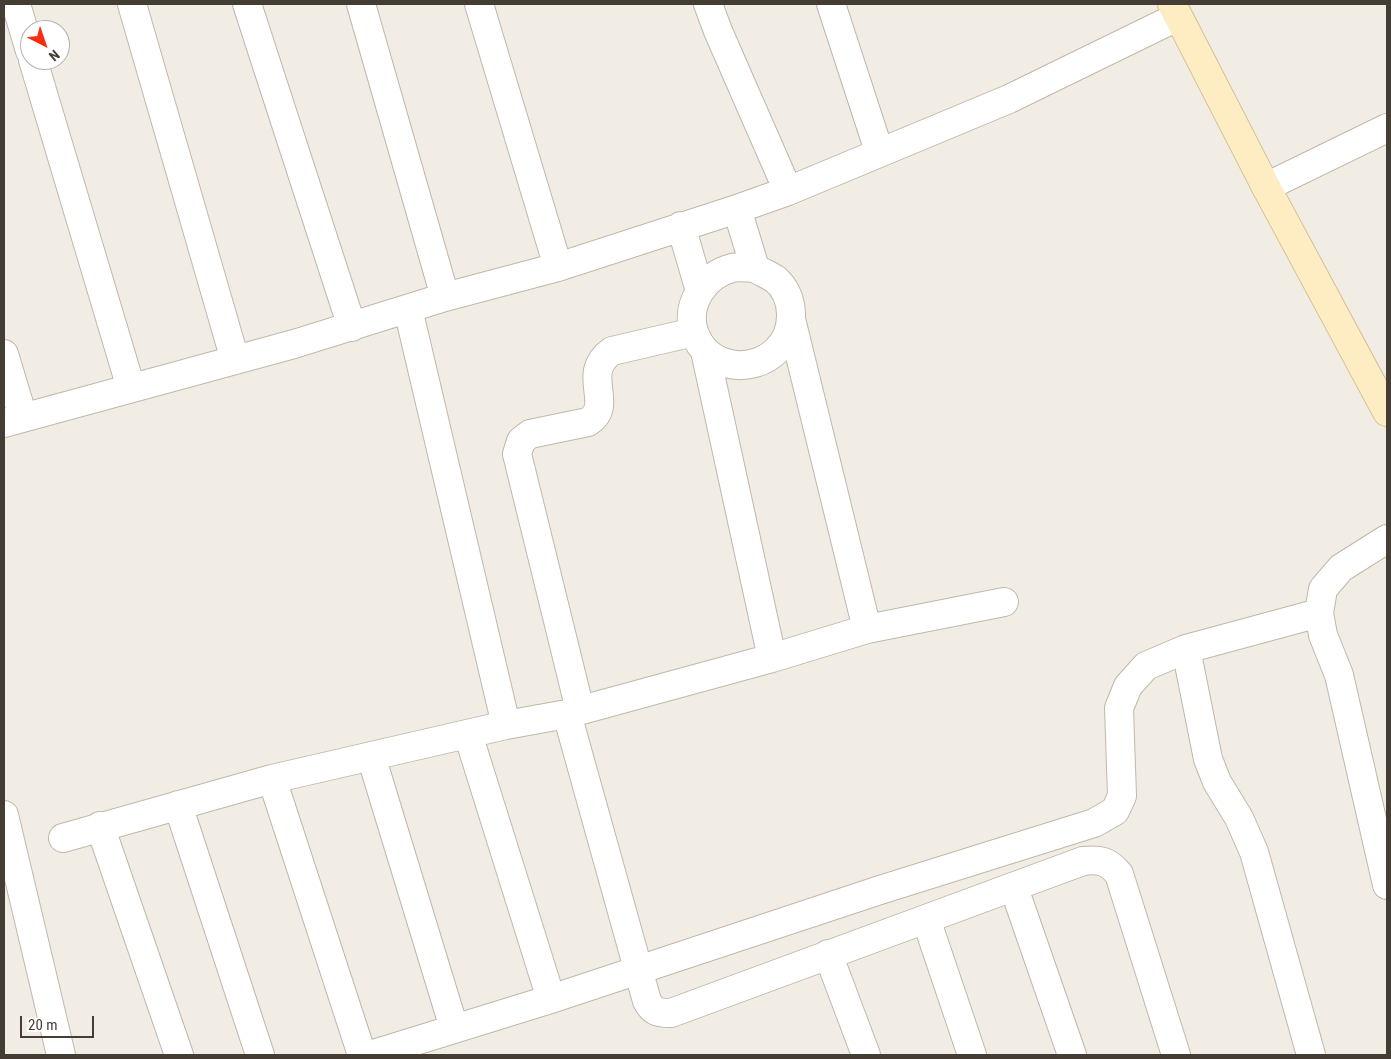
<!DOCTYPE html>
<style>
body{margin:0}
#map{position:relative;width:1391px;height:1059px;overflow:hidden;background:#f2ede4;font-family:"Roboto Condensed",sans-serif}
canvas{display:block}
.frame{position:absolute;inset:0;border:5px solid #443d34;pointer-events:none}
.north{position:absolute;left:20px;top:20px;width:50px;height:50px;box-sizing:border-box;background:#fff;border:1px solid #b4b1ae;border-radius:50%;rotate:139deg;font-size:14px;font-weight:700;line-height:20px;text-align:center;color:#443d34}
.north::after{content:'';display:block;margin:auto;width:18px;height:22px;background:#fa2c14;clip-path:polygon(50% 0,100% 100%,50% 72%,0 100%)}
.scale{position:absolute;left:20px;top:1016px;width:74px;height:22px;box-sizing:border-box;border:2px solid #443d34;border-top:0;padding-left:6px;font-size:15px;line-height:18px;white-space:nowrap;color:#443d34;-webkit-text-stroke:4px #fff;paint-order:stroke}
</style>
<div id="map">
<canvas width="1391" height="1059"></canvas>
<div class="frame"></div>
<div class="north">N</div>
<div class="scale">20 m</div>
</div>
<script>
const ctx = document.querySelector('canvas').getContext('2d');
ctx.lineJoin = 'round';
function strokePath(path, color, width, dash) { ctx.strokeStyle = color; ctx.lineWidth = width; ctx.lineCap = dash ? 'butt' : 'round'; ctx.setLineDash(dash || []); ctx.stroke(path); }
const minor = new Path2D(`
 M 16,4 L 30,51
 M 132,4 L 235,360
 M 247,4 L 352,327
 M 361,4 L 445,297
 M 479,4 L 558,267
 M 708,4 L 718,31 L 788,191
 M 831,4 L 879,151
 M 33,60 L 131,388
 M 1266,187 L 1387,128
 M 737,209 L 755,268 C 761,272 769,275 775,279 C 796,296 796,332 777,350 C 752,375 707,369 694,332 C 685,304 705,275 732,268 C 739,266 748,268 755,268
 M 681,226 L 700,291
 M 408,309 L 506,725
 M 792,323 L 867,629
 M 705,351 L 772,658
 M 4,354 L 23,417
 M 4,423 L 294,344 L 445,297 L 558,267 L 737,209 L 788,191 L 1009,99 L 1177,17
 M 1387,539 L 1341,568 L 1323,589 L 1319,613 L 1323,635 L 1339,675 L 1387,885
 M 1186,649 L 1208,759 L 1217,782 L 1239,818 L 1254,852 L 1311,1055
 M 580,710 L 517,454 L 521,441 L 530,434 L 588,422 C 616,405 579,374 612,351 L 694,332
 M 567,714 L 647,1001 C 653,1012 658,1013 671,1013 L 1083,861 C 1100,859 1108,861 1119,874 L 1176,1055
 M 468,734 L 551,999
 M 371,756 L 454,1028
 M 272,779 L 362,1055
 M 178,805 L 260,1055
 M 4,815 L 61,1055
 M 100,826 L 179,1055
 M 63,838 L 272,779 L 506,725 L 567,714 L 772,658 L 867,629 L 1004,602
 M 1014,888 L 1072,1055
 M 926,919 L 972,1055
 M 828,954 L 866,1055
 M 370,1055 L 551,999 L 880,890 L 1094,823 L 1115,811 L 1122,796 L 1119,708 L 1128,686 L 1146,666 L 1186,649 L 1319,613`);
const secondary = new Path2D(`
 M 1172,4 L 1266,187 L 1387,412`);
strokePath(minor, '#c0b7aa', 30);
strokePath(secondary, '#d3bf94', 30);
strokePath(minor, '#fff', 28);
strokePath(secondary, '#feedc2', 28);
</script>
